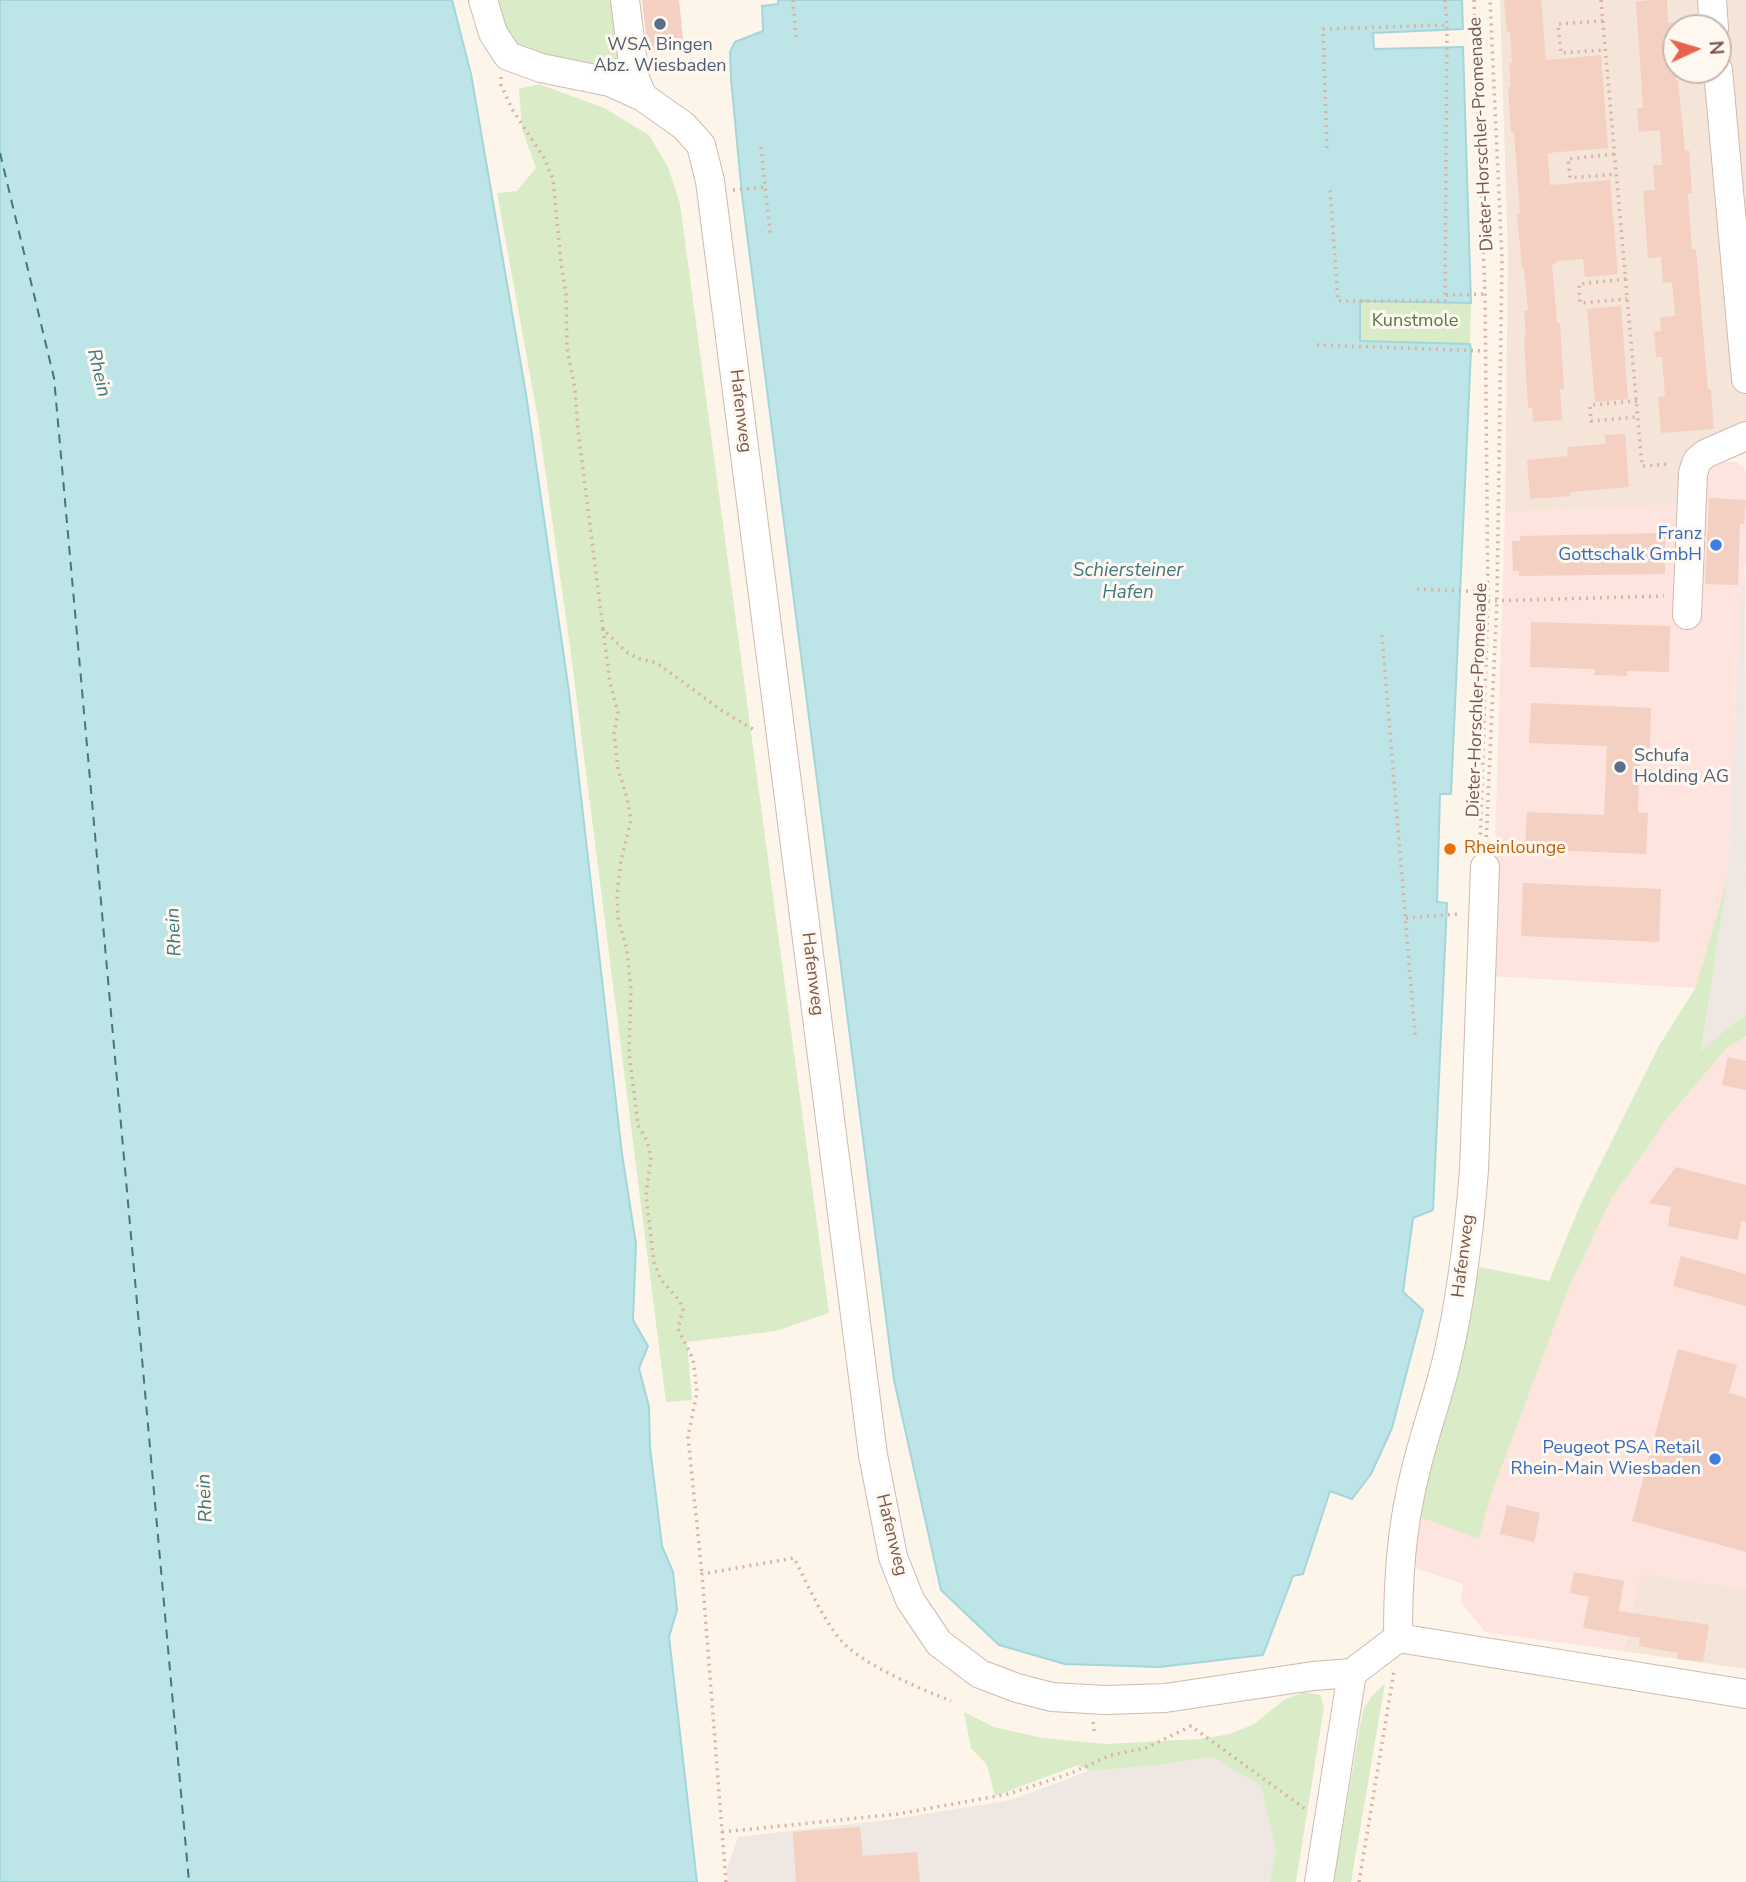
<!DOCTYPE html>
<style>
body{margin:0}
#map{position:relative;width:1746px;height:1882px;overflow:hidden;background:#fdf4ea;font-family:"Nunito Sans",sans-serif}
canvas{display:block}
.north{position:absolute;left:1662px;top:14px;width:70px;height:70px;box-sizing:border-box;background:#fff8f1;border:2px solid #c9b8af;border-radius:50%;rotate:86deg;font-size:19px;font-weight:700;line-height:28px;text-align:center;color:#79584c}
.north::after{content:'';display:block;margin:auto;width:24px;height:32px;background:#e8634e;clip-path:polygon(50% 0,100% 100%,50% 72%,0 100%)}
</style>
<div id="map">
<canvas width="1746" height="1882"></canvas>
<div class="north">N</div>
</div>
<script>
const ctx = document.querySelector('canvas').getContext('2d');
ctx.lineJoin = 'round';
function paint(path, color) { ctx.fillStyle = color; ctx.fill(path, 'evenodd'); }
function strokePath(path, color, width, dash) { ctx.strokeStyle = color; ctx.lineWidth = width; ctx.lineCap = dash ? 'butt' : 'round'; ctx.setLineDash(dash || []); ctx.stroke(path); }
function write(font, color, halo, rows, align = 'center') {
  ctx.font = font + ' "Nunito Sans",sans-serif'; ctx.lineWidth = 6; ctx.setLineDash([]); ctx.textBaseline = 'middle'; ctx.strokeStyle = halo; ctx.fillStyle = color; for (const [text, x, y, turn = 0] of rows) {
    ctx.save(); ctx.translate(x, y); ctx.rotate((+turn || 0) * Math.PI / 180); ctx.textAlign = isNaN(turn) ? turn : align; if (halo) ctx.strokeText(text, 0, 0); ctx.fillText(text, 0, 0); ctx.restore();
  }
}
const residential = new Path2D(`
 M 1500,0 L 1746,0 L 1746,431 L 1710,447 L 1685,504 L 1505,513 L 1508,256 ZM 1676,28 L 1718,28 L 1718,70 L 1676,70 Z
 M 1640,1573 L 1746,1589 L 1746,1669 L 1623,1651 Z`);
const commercial = new Path2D(`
 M 1723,462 L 1736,462 L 1743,467 L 1746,472 L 1746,562 L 1742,586 L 1728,876 L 1696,988 L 1491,976 L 1505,513 L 1685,504 L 1707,472 L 1715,464 Z
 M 1746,1036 L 1746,1589 L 1641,1573 L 1622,1651 L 1485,1632 L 1461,1602 L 1463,1584 L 1418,1569 L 1412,1560 L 1417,1516 L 1479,1538 L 1491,1495 L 1568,1290 L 1611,1199 L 1670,1115 L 1726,1049 Z`);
const industrial = new Path2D(`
 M 1745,574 L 1746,1015 L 1730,1026 L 1701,1052 L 1728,876 L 1739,641 L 1742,586 Z
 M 1212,1757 L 1261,1786 L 1276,1850 L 1270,1882 L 728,1882 L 727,1870 L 738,1837 L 860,1823 L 883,1821 L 1011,1800 L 1089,1771 L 1157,1765 Z`);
const green = new Path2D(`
 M 487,0 L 618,0 L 635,79 L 528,53 L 499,27 Z
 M 539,84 L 604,108 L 649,135 L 668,167 L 680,204 L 829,1313 L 776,1331 L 687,1342 L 692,1400 L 666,1402 L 571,654 L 538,419 L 497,193 L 517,191 L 536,168 L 522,129 L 519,89 Z
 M 1360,300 L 1471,303 L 1470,344 L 1359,341 Z
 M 1728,876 L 1701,1051 L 1730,1026 L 1746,1015 L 1746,1036 L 1726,1049 L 1670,1115 L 1611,1199 L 1568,1290 L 1491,1495 L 1479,1539 L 1417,1516 L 1480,1267 L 1549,1281 L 1581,1203 L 1659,1046 L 1696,987 Z
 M 1385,1683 L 1351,1882 L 1333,1882 L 1363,1710 L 1372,1696 Z
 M 1304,1692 L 1320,1695 L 1324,1707 L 1296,1882 L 1270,1882 L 1276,1850 L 1261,1786 L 1212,1757 L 1157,1765 L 1089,1771 L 1078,1765 L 995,1796 L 987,1765 L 971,1748 L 964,1712 L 994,1727 L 1042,1738 L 1106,1744 L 1200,1739 L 1230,1734 L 1254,1724 L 1284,1700 Z`);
const water = new Path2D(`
 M 0,0 L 452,0 L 471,74 L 526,394 L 569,692 L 622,1154 L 636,1244 L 633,1320 L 648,1346 L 639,1368 L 649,1407 L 650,1447 L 662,1546 L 673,1572 L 677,1610 L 669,1637 L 697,1882 L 0,1882 Z
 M 778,0 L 1462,0 L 1463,29 L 1373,33 L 1374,49 L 1463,47 L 1471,303 L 1360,301 L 1360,341 L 1470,344 L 1471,350 L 1451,794 L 1440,794 L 1437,902 L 1447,903 L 1433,1210 L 1413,1218 L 1403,1292 L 1423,1310 L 1392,1428 L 1371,1474 L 1352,1499 L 1330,1491 L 1303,1574 L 1293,1576 L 1263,1655 L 1159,1667 L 1065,1664 L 999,1645 L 941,1590 L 894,1380 L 742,195 L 731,79 L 730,52 L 735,42 L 763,31 L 762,6 L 778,4 Z`);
const ferry = new Path2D(`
 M 0,153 L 54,378 L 189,1882`);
const building = new Path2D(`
 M 642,0 L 679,0 L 684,49 L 648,53 Z
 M 1504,0 L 1541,0 L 1546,60 L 1601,55 L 1608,148 L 1548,153 L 1550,185 L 1610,180 L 1618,274 L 1585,277 L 1583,259 L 1557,261 L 1557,263 L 1552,264 L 1557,323 L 1560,323 L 1564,389 L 1560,389 L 1562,420 L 1533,422 L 1532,407 L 1528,408 L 1524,338 L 1526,337 L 1524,311 L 1528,310 L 1524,268 L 1522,268 L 1517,213 L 1520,213 L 1514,132 L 1511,132 L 1508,87 L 1511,87 L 1509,63 L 1512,63 L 1510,32 L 1507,32 Z
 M 1649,0 L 1667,0 L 1668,23 L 1676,22 L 1676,81 L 1678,80 L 1685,151 L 1689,150 L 1692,193 L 1688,193 L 1692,249 L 1696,249 L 1708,390 L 1711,389 L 1714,429 L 1661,433 L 1658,397 L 1665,396 L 1662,357 L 1656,357 L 1654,332 L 1661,331 L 1660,317 L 1675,316 L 1672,282 L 1663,283 L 1661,257 L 1648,258 L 1643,191 L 1655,190 L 1653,165 L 1662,165 L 1660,130 L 1639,132 L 1637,108 L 1643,108 L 1636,2 Z
 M 1621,306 L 1628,399 L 1595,402 L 1587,309 Z
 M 1625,434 L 1629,487 L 1570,492 L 1570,496 L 1530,499 L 1527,460 L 1568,456 L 1567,447 L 1606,444 L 1605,435 Z
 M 1709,498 L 1746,500 L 1744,524 L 1740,524 L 1738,585 L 1705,584 Z
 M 1665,533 L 1665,574 L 1519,576 L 1519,571 L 1513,571 L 1512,541 L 1520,541 L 1520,536 Z
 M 1531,622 L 1670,626 L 1669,672 L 1627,671 L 1627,676 L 1594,675 L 1595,669 L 1530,667 Z
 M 1531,703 L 1651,708 L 1650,748 L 1640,747 L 1638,812 L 1648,813 L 1646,854 L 1525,849 L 1527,812 L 1604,815 L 1607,746 L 1529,743 Z
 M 1523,883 L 1661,889 L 1659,942 L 1521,936 Z
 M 1728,1057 L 1746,1061 L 1746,1090 L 1722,1085 Z
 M 1676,1167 L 1746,1185 L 1746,1222 L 1741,1221 L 1738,1240 L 1668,1226 L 1671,1207 L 1649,1203 Z
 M 1681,1256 L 1746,1274 L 1746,1306 L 1673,1286 Z
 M 1678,1349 L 1737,1365 L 1729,1393 L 1746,1398 L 1746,1552 L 1632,1521 Z
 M 1507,1505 L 1540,1513 L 1534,1542 L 1500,1534 Z
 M 1574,1572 L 1624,1581 L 1619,1611 L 1709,1625 L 1703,1662 L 1677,1659 L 1678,1653 L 1639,1646 L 1640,1638 L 1583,1628 L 1589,1597 L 1570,1593 Z
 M 860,1827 L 863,1856 L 917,1852 L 920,1882 L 796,1882 L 793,1832 Z`);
const path = new Path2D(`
 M 793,0 L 796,38
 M 1445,0 L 1447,25
 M 1474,0 L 1485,294 L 1488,601 L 1480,845
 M 1601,0 L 1642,466 L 1670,464
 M 1603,21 L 1558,24 L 1561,53 L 1604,50
 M 501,77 L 501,85 L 512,109 L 544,158 L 553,179 L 561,263 L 566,294 L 567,348 L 575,389 L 578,430 L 603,629 L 625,651 L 637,658 L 657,663 L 721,710 L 756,731
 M 761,147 L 770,233
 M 1327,148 L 1323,29 L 1447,25 L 1445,301 L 1338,301 L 1330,187
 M 1614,154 L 1568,159 L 1570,178 L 1616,174
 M 733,190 L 765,187
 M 1626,279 L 1579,284 L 1580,303 L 1627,299
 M 1446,295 L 1485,294
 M 1317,345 L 1485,351
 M 1637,401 L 1590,405 L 1591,421 L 1638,417
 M 1417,589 L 1487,592
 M 1488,601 L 1664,596
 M 603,629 L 610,683 L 618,713 L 614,733 L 618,769 L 627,798 L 631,820 L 621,860 L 617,894 L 618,918 L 627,950 L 631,989 L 629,1053 L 638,1125 L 647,1141 L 651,1157 L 646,1195 L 654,1263 L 662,1281 L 679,1300 L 683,1309 L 678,1329 L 693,1359 L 697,1392 L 688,1437 L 702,1574
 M 1382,635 L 1415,1035
 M 1486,844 L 1497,600 L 1502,259 L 1490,0
 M 1406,918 L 1459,914
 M 1093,1722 L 1094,1731
 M 722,1832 L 898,1814 L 1008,1794 L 1069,1774 L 1111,1755 L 1146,1748 L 1191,1726 L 1308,1811
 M 726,1882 L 702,1574 L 794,1558 C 808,1585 820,1614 839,1638 C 858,1663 921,1689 951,1701
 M 1359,1882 L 1394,1671`);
const minor = new Path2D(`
 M 483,0 L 493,33 L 508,56 L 541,68 L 610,82 L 643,97 L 684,126 L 701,145 L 710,181 L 873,1455 L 893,1557 L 910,1600 L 939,1643 L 980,1674 L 1017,1688 L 1052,1697 L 1106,1700 L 1165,1698 L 1313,1676 L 1352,1673 L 1398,1638 L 1746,1694
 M 625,0 L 635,79 L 643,97
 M 1712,0 L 1714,28
 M 1718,70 L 1746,379
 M 1687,615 L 1693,473 L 1697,461 L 1705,454 L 1746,436
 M 1398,1638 C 1398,1580 1401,1529 1415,1473 C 1424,1434 1439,1395 1448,1355 C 1462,1295 1469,1232 1474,1170 L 1485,867
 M 1319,1882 L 1352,1673`);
const markers = [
 [660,24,7,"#5c6f8a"],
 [1716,545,7,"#3f7fe0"],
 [1620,767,7,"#5c6f8a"],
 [1450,849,7,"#e8710a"],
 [1715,1459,7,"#3f7fe0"]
];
const serviceNames = [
 ["WSA Bingen",660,46],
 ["Abz. Wiesbaden",660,67],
 ["Schufa",1634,757,"left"],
 ["Holding AG",1634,778,"left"]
];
const streetNames = [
 ["Dieter-Horschler-Promenade",1482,134,-93],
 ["Hafenweg",740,411,83],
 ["Dieter-Horschler-Promenade",1478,700,-88],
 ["Hafenweg",812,974,83],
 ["Hafenweg",1464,1256,-83],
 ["Hafenweg",891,1535,76]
];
const parkNames = [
 ["Kunstmole",1415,322]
];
const shopNames = [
 ["Franz",1702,535],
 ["Gottschalk GmbH",1702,556],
 ["Peugeot PSA Retail",1701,1449],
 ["Rhein-Main Wiesbaden",1701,1470]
];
const foodNames = [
 ["Rheinlounge",1464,849]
];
const waterNames = [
 ["Rhein",98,373,76],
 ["Schiersteiner",1128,571],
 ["Hafen",1128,593],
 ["Rhein",175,932,-93],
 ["Rhein",206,1498,-93]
];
paint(residential, '#f5e5d8');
paint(commercial, '#fde4de');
paint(industrial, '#eee7e2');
paint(green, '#d9ecc7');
paint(water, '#bde5e8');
strokePath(water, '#a3d6da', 2);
strokePath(ferry, '#3f787e', 2, [9, 7]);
paint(building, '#f3d0c1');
strokePath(minor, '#d0baae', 30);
strokePath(path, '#d9b3a3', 3.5, [2, 5]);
strokePath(minor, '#fff', 28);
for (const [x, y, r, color] of markers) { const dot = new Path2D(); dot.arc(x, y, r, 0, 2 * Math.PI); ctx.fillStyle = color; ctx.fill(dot); strokePath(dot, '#fff8f1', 2.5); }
write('18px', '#4e5e75', '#fff8f1', serviceNames);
write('18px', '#79584c', '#fff8f1', streetNames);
write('18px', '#567941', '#fff8f1', parkNames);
write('18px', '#366cbe', '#fff8f1', shopNames, 'right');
write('18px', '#c56008', '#fff8f1', foodNames, 'left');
write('italic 19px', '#3f787e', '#fff8f1', waterNames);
</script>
